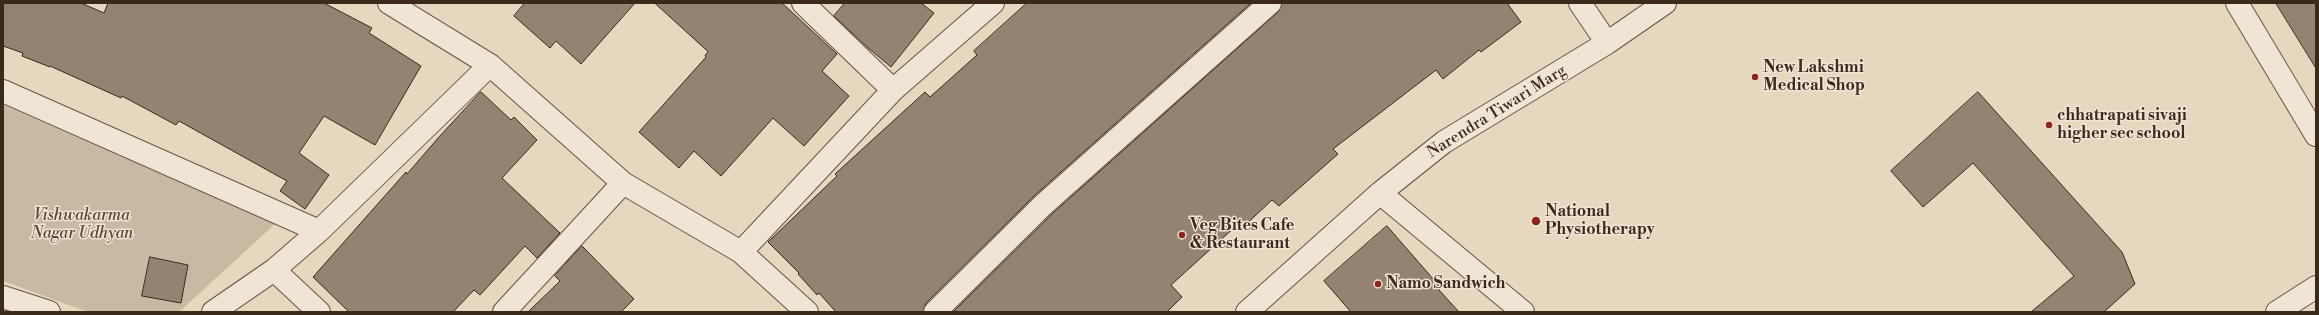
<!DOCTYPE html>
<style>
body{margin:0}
#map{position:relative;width:2319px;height:315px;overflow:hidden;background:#e6d7bf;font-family:"Libre Bodoni",serif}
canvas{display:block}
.frame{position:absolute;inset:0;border:4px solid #3b291a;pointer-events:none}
</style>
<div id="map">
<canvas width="2319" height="315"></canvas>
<div class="frame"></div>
</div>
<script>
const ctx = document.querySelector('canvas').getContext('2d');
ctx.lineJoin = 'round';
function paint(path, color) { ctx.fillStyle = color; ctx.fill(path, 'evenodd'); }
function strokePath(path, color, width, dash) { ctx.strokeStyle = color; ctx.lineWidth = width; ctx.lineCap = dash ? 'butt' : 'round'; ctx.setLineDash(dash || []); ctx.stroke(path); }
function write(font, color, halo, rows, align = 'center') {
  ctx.font = font + ' "Libre Bodoni",serif'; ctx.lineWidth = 3; ctx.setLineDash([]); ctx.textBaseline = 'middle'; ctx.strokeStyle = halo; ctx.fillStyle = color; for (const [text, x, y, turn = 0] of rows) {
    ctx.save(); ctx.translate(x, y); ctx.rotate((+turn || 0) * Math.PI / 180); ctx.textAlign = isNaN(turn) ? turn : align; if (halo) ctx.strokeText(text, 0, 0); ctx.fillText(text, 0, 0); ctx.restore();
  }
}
const green = new Path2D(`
 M 3,104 L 276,223 L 179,312 L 88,312 L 3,281 Z`);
const building = new Path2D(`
 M 3,3 L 81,3 L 104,13 L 108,3 L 324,3 L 372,28 L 369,33 L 421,66 L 375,145 L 324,116 L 299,153 L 329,175 L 305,209 L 280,191 L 287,181 L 179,121 L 176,125 L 122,96 L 121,98 L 50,66 L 50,67 L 22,56 L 23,53 L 3,46 Z
 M 525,3 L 635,3 L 581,64 L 556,41 L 550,48 L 514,16 Z
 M 655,3 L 782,3 L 837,54 L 822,71 L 849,96 L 804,146 L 773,118 L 721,176 L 694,151 L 679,168 L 639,132 L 706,57 L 705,55 L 708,52 Z
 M 845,3 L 921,3 L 934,13 L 891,67 L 867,47 L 834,16 Z
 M 1027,3 L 1251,3 L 1034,196 L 926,303 L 923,312 L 836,312 L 819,293 L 817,295 L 798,274 L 799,273 L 768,242 L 837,176 L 835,174 L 925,92 L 930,97 L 977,55 L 974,51 Z
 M 1282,3 L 1507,3 L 1521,22 L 1481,52 L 1479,50 L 1443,79 L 1436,70 L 1333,149 L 1338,154 L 1279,206 L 1272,200 L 1240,230 L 1236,226 L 1171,285 L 1182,297 L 1167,312 L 953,312 L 1052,214 L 1278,12 Z
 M 2276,3 L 2316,3 L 2316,68 Z
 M 481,92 L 511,120 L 514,117 L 537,140 L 502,178 L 560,233 L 537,258 L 525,246 L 480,295 L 474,290 L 453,312 L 349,312 L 313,277 L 406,172 L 407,174 L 439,137 Z
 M 1978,92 L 2122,252 L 2135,284 L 2104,312 L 2031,312 L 2074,276 L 1973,163 L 1923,207 L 1891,171 Z
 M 1387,226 L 1441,288 L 1439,290 L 1459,312 L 1351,312 L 1324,281 Z
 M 582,246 L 634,299 L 621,312 L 528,312 L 560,281 L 555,276 Z
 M 150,257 L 188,265 L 181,303 L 142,296 Z`);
const minor = new Path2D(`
 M 389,3 L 490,65 L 623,183 L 741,252 L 807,312
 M 803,3 L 893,90
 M 1580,3 L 1607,43
 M 2237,3 L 2316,135
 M 3,91 L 319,231
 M 1380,193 L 1523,312
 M 741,252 L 893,90 L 993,3
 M 274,270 L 319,312
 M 3,297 L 49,312
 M 213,312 L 274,270 L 319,231 L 490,65
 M 504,312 L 623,183
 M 935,312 L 1043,205 L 1270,3
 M 1247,312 L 1380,193 L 1444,142 L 1607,43 L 1665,3
 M 2277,312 L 2316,287`);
const markers = [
 [1755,77,4,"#8f2418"],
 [2049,125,4,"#8f2418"],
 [1536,221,5,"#8f2418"],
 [1182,235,4,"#8f2418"],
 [1378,284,4,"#8f2418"]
];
const poiNames = [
 ["New Lakshmi",1763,68],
 ["Medical Shop",1763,86],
 ["chhatrapati sivaji",2057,116],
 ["higher sec school",2057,134],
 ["National",1545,212],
 ["Physiotherapy",1545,230],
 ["Veg Bites Cafe",1190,226],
 ["& Restaurant",1190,244],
 ["Namo Sandwich",1386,284]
];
const streetNames = [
 ["Narendra Tiwari Marg",1497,112,-32]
];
const parkNames = [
 ["Vishwakarma",82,216],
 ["Nagar Udhyan",82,234]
];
paint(green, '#c9b9a3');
paint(building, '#948370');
strokePath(building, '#3b291a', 1);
strokePath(minor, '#665443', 24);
strokePath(minor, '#efe5d5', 22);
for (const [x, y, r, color] of markers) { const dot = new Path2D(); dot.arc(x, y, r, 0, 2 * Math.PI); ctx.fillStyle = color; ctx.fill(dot); strokePath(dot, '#efe5d5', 1.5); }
write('bold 16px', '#3b291a', '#efe5d5', poiNames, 'left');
write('16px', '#3b291a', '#efe5d5', streetNames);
write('italic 16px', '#574635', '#efe5d5', parkNames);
</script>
